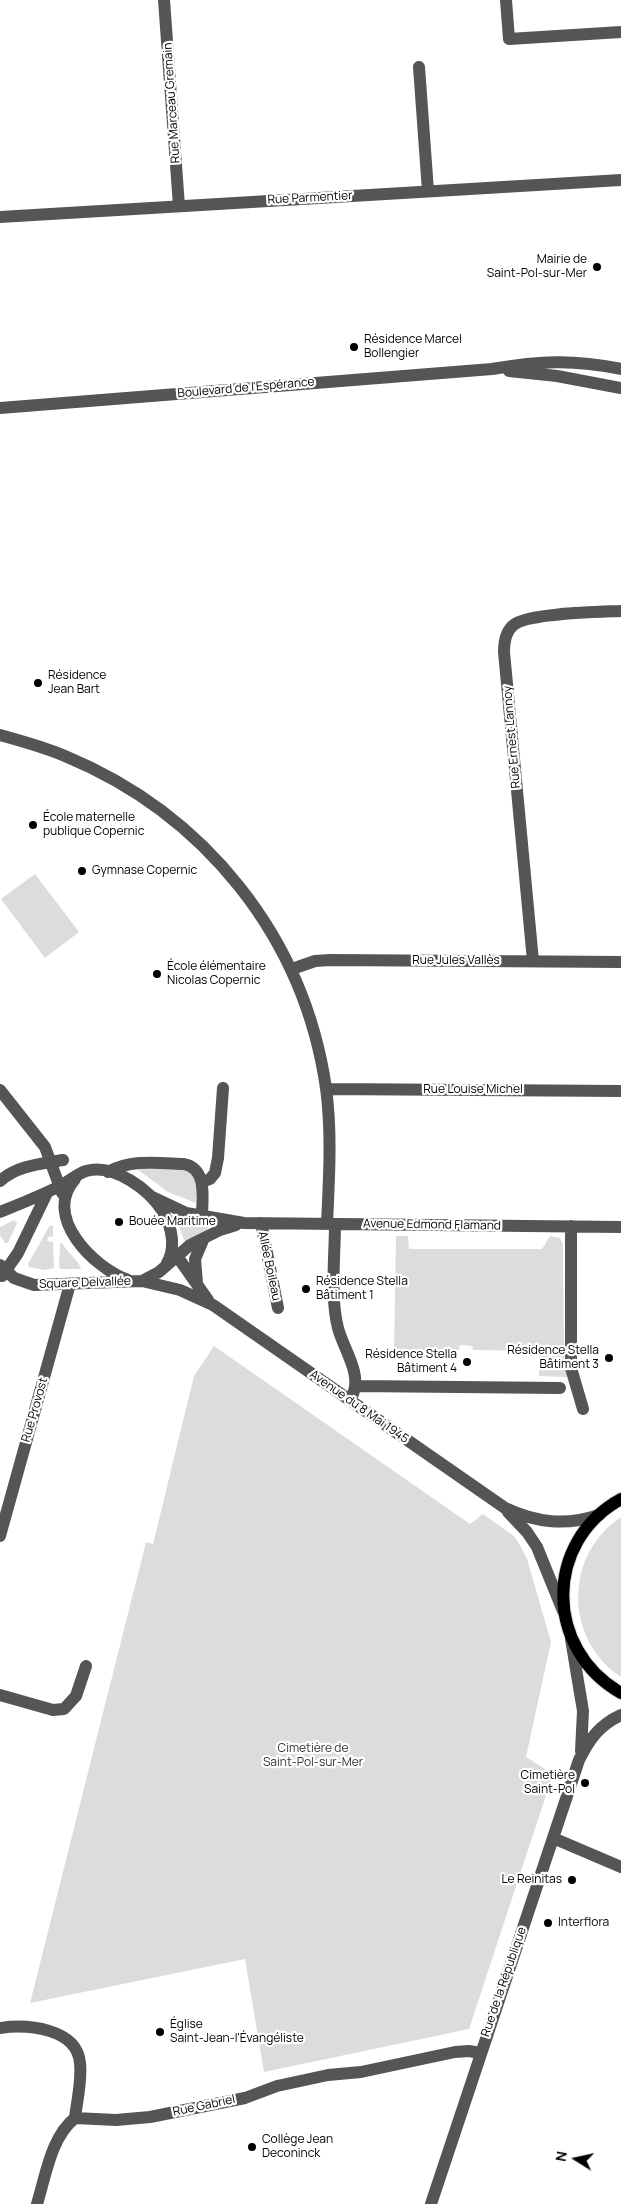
<!DOCTYPE html>
<meta charset="utf-8">
<style>
body{margin:0}
#map{position:relative;width:621px;height:2204px;overflow:hidden;background:#fff;font-family:Manrope,sans-serif}
canvas{display:block}
.north{position:absolute;left:551px;top:2134px;width:50px;height:50px;-webkit-text-stroke:4px #fff;paint-order:stroke;rotate:280deg;font-size:14px;font-weight:700;line-height:20px;text-align:center;color:#000}
.north::after{content:'';display:block;margin:auto;width:18px;height:22px;background:#000;clip-path:polygon(50% 0,100% 100%,50% 72%,0 100%)}
</style>
<div id="map">
<canvas width="621" height="2204"></canvas>
<div class="north">N</div>
</div>
<script>
const ctx = document.querySelector('canvas').getContext('2d');
ctx.lineJoin = 'round';
function paint(path, color) { ctx.fillStyle = color; ctx.fill(path, 'evenodd'); }
function strokePath(path, color, width, dash) { ctx.strokeStyle = color; ctx.lineWidth = width; ctx.lineCap = dash ? 'butt' : 'round'; ctx.setLineDash(dash || []); ctx.stroke(path); }
function write(font, color, halo, rows, align = 'center') {
  ctx.font = font + ' Manrope,sans-serif'; ctx.lineWidth = 4.5; ctx.setLineDash([]); ctx.textBaseline = 'middle'; ctx.strokeStyle = halo; ctx.fillStyle = color; for (const [text, x, y, turn = 0] of rows) {
    ctx.save(); ctx.translate(x, y); ctx.rotate((+turn || 0) * Math.PI / 180); ctx.textAlign = isNaN(turn) ? turn : align; if (halo) ctx.strokeText(text, 0, 0); ctx.fillText(text, 0, 0); ctx.restore();
  }
}
const green = new Path2D(`
 M 35,874 L 79,932 L 45,958 L 1,899 Z
 M 137,1169 L 185,1169 C 200,1174 196,1191 196,1203 L 168,1192 Z
 M 179,1218 L 207,1225 L 208,1229 L 185,1242 L 177,1222 Z
 M 14,1220 L 17,1223 L 8,1243 L 5,1243 L 0,1235 L 0,1227 Z
 M 50,1225 L 53,1226 L 53,1236 L 48,1237 L 47,1241 L 53,1242 L 54,1268 L 45,1270 L 29,1267 L 28,1264 Z
 M 396,1236 L 408,1236 L 409,1249 L 542,1249 L 550,1236 L 560,1238 L 563,1244 L 564,1361 L 568,1377 L 539,1376 L 539,1351 L 473,1350 L 472,1346 L 460,1345 L 459,1350 L 394,1350 Z
 M 60,1243 L 62,1243 C 67,1252 79,1261 81,1269 L 61,1269 L 59,1267 Z
 M 214,1346 L 470,1524 L 483,1514 L 514,1536 L 521,1547 L 527,1559 L 551,1642 L 526,1757 L 553,1774 L 469,2029 L 264,2072 L 245,1959 L 30,2003 L 146,1542 L 153,1544 L 194,1376 Z
 M 621,1517 L 621,1677 C 564,1639 564,1555 621,1517 Z`);
const minor = new Path2D(`
 M 164,0 L 179,206
 M 506,0 L 509,39 L 621,32
 M 419,67 L 428,191
 M 0,217 L 621,180
 M 509,371 L 557,376 L 621,388
 M 0,408 L 492,369 C 539,361 573,359 621,369
 M 0,735 C 22,741 44,747 65,756 C 205,814 304,937 326,1088 C 332,1133 329,1179 327,1224
 M 533,961 L 504,652 C 504,641 506,630 515,624 C 532,613 598,612 621,611
 M 292,969 L 315,961 L 330,960 L 621,962
 M 326,1089 L 621,1091
 M 0,1090 L 45,1147 L 62,1193
 M 108,1172 C 131,1159 158,1163 184,1164 C 208,1169 202,1198 202,1217
 M 75,1179 C 42,1217 94,1268 128,1280
 M 0,1181 C 18,1165 41,1164 63,1160
 M 202,1182 L 210,1179 L 215,1173 L 218,1158 L 223,1088
 M 150,1196 L 186,1213 L 244,1223 L 621,1227
 M 0,1212 C 20,1204 40,1196 60,1186 C 68,1182 77,1174 86,1171 C 114,1163 150,1190 163,1212 C 172,1227 176,1248 167,1263
 M 261,1223 L 278,1308
 M 335,1224 C 335,1256 330,1297 338,1328 C 343,1348 362,1374 353,1394
 M 571,1226 L 571,1368 L 583,1409
 M 172,1249 L 208,1300
 M 0,1265 L 14,1278 L 34,1285 L 142,1281 L 159,1272 L 190,1245 L 220,1230 L 236,1225
 M 2,1276 L 18,1253 L 47,1193
 M 142,1281 L 180,1290 L 213,1305 L 505,1508 C 537,1523 566,1526 599,1515
 M 197,1283 L 195,1259 L 204,1238
 M 356,1386 L 560,1388
 M 508,1512 L 527,1532 L 537,1547 L 563,1611
 M 0,1536 L 70,1284
 M 571,1639 L 583,1711 L 581,1751
 M 0,1695 L 53,1710 L 64,1709 L 76,1696 L 86,1666
 M 553,1838 L 621,1867
 M 0,2028 C 27,2024 77,2028 80,2063 C 82,2081 77,2100 75,2118 L 116,2120 L 150,2117 L 245,2098 L 277,2086 L 328,2075 L 361,2072 L 455,2052 L 469,2051 L 480,2053
 M 37,2204 C 46,2175 51,2137 75,2118
 M 431,2204 L 579,1760 C 589,1740 599,1725 621,1715`);
const major = new Path2D(`
 M 621,1499 C 543,1542 545,1650 621,1693`);
const markers = [
 [597,267,5,"#000"],
 [354,347,5,"#000"],
 [38,683,5,"#000"],
 [33,825,5,"#000"],
 [82,871,5,"#000"],
 [157,974,5,"#000"],
 [119,1222,5,"#000"],
 [306,1289,5,"#000"],
 [609,1358,5,"#000"],
 [467,1362,5,"#000"],
 [585,1783,5,"#000"],
 [572,1880,5,"#000"],
 [548,1923,5,"#000"],
 [160,2032,5,"#000"],
 [252,2147,5,"#000"]
];
const streetNames = [
 ["Rue Marceau Gremain",172,103,-94],
 ["Rue Parmentier",310,198,-3],
 ["Boulevard de l'Espérance",246,388,-5],
 ["Rue Ernest Lannoy",512,737,-95],
 ["Rue Jules Vallès",456,961],
 ["Rue Louise Michel",473,1090],
 ["Avenue Edmond Flamand",432,1225,1],
 ["Allée Boileau",269,1266,78],
 ["Square Delvallée",85,1283,-2],
 ["Avenue du 8 Mai 1945",359,1407,35],
 ["Rue Provost",35,1410,-74],
 ["Rue de la République",504,1982,-71],
 ["Rue Gabriel",204,2106,-12]
];
const poiNames = [
 ["Mairie de",587,260,"right"],
 ["Saint-Pol-sur-Mer",587,274,"right"],
 ["Résidence Marcel",364,340],
 ["Bollengier",364,354],
 ["Résidence",48,676],
 ["Jean Bart",48,690],
 ["École maternelle",43,818],
 ["publique Copernic",43,832],
 ["Gymnase Copernic",92,871],
 ["École élémentaire",167,967],
 ["Nicolas Copernic",167,981],
 ["Bouée Maritime",129,1222],
 ["Résidence Stella",316,1282],
 ["Bâtiment 1",316,1296],
 ["Résidence Stella",599,1351,"right"],
 ["Bâtiment 3",599,1365,"right"],
 ["Résidence Stella",457,1355,"right"],
 ["Bâtiment 4",457,1369,"right"],
 ["Cimetière",575,1776,"right"],
 ["Saint-Pol",575,1790,"right"],
 ["Le Reinitas",562,1880,"right"],
 ["Interflora",558,1923],
 ["Église",170,2025],
 ["Saint-Jean-l'Évangéliste",170,2039],
 ["Collège Jean",262,2140],
 ["Deconinck",262,2154]
];
const parkNames = [
 ["Cimetière de",313,1749],
 ["Saint-Pol-sur-Mer",313,1763]
];
paint(green, '#dcdcdc');
strokePath(major, '#dbdbdb', 14);
strokePath(minor, '#555', 12);
strokePath(major, '#000', 12);
for (const [x, y, r, color] of markers) { const dot = new Path2D(); dot.arc(x, y, r, 0, 2 * Math.PI); ctx.fillStyle = color; ctx.fill(dot); strokePath(dot, '#fff', 2); }
write('12px', '#000', '#fff', streetNames);
write('12px', '#000', '#fff', poiNames, 'left');
write('12px', '#333', '#fff', parkNames);
</script>
